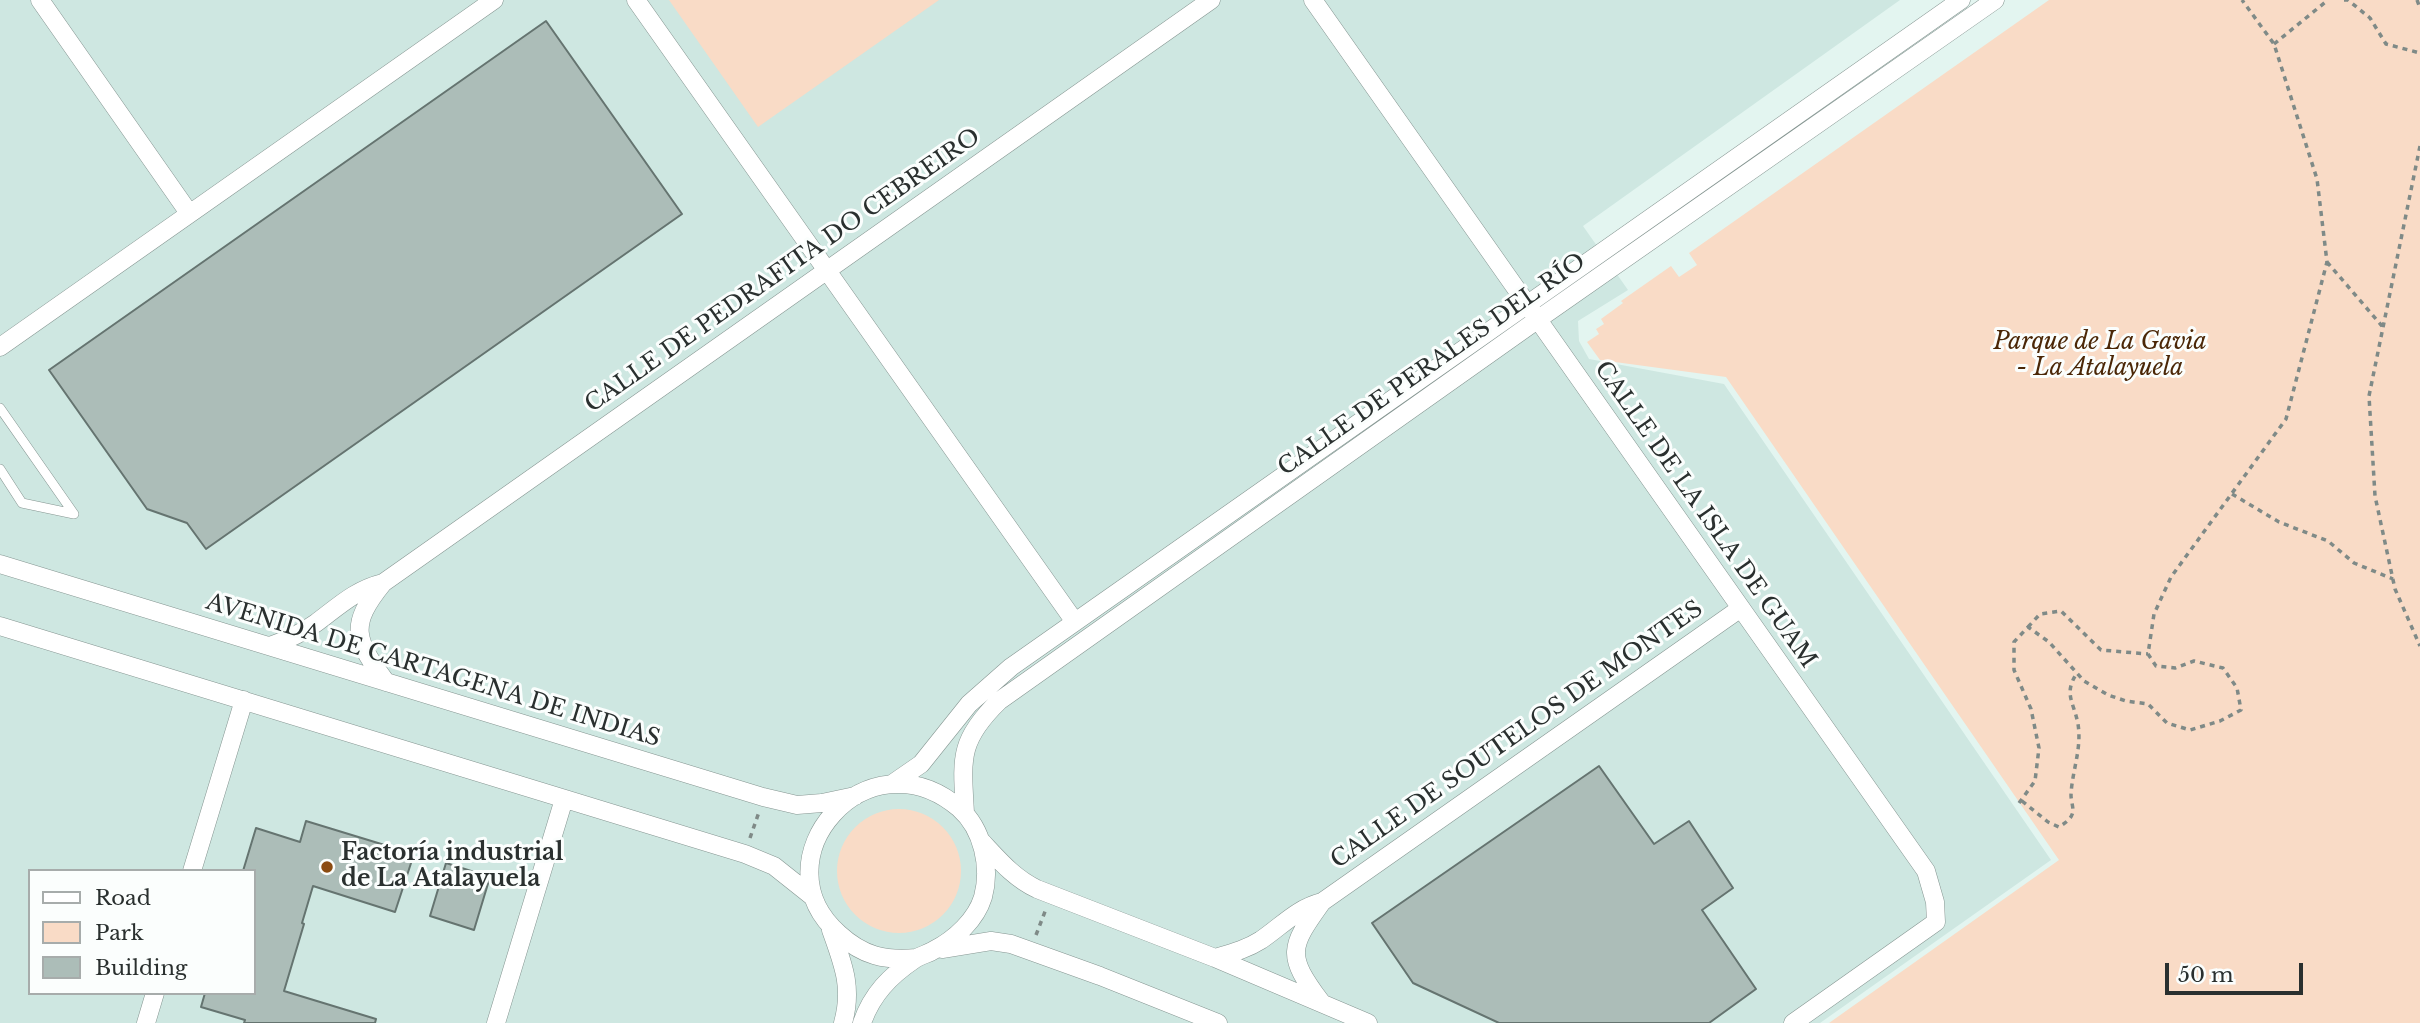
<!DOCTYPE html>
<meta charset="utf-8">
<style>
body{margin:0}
#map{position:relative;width:2420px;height:1023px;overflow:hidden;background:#e3f5f0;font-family:"Libre Baskerville",serif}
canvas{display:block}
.legend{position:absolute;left:28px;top:869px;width:228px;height:126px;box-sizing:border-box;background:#fbfefd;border:2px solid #a7acab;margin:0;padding:9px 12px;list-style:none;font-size:21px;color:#2a302f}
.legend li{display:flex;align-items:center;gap:14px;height:35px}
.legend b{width:35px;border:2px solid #a7acab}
.scale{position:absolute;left:2165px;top:963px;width:138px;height:32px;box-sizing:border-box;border:4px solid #2a302f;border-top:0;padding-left:9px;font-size:21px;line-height:24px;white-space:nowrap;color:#2a302f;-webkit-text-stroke:5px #fbfefd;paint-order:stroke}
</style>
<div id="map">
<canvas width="2420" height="1023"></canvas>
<ul class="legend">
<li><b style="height:9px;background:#fff"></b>Road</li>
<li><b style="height:19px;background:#f9dbc6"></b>Park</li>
<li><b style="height:19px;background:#acbdb8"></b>Building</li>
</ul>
<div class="scale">50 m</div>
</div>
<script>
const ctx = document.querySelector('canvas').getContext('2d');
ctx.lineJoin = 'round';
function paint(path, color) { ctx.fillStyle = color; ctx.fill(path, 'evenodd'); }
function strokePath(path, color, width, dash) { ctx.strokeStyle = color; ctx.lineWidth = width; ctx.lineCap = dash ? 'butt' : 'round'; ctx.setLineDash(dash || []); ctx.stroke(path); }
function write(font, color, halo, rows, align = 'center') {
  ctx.font = font + ' "Libre Baskerville",serif'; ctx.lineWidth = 6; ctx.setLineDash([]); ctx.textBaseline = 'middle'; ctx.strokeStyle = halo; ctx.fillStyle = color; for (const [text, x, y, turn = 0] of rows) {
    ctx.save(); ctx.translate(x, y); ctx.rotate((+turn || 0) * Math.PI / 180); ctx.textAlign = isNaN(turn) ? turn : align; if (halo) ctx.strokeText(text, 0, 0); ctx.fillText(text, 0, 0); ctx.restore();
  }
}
const built = new Path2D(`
 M 0,0 L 1900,0 L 1583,226 L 1628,290 L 1578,321 L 1579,341 L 1589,359 L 1724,384 L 2051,860 L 1820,1023 L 0,1023 ZM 30,871 L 254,871 L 254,993 L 30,993 Z`);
const green = new Path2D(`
 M 669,0 L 939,0 L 758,127 Z
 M 2049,0 L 2420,0 L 2420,1023 L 1829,1023 L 2059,860 L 1726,377 L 1600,360 L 1587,342 L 1599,334 L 1596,329 L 1604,324 L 1601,319 L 1623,303 L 1621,301 L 1671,266 L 1679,277 L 1697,265 L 1689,253 Z
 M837 871a62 62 0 1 1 124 0a62 62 0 1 1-124 0Z`);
const building = new Path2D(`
 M 546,21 L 682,214 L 206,549 L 187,523 L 147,509 L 49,370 Z
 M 1599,766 L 1654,844 L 1689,821 L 1733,888 L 1702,910 L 1756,989 L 1709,1023 L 1499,1023 L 1413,983 L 1372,923 Z
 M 306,821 L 414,854 L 395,912 L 313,886 L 302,923 L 304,924 L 284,991 L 376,1019 L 375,1023 L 244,1023 L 245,1020 L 201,1007 L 205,993 L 254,993 L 254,871 L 243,871 L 256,828 L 300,842 Z
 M 446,863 L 490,877 L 474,930 L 430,916 Z`);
const path = new Path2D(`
 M 2344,0 L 2348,0 L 2370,18 L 2386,44 L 2420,53
 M 2417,0 L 2420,8
 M 2274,44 L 2328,0
 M 2420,146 L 2369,396 L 2375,496 L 2395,589 L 2420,646
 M 2327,262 L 2382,326
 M 2232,494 L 2279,522 L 2328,541 L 2354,563 L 2393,579
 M 2028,627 L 2040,614 L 2061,611 L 2101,650 L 2148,654
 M 2022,801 L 2048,822 L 2059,827 C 2065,823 2072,819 2073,811 C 2073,806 2071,800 2071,795 C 2072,771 2082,749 2078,724 C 2074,702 2063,694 2077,673
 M 2019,803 L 2035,781 L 2039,748 L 2031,709 L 2014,670 L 2014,642 L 2028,627 L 2049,642 L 2084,681 L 2108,695 L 2126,701 L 2148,704 L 2167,723 L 2190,730 L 2220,721 L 2241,710 L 2237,688 L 2223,668 L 2194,661 L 2175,668 L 2156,666 L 2148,654 L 2154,614 L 2171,577 L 2286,419 L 2327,262 L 2317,179 L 2274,44 L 2242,0
 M 750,838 L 759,812
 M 1036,935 L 1046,909`);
const service = new Path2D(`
 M 0,408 L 74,514
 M 0,469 L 22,503 L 74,514`);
const minor = new Path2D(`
 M 40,0 L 189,213
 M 636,0 L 1075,622
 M 1313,0 L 1926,871 L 1935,902 L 1936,922 L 1793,1023
 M 0,347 L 494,0
 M 0,564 L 763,797 L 797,805 L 822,803 L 855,796
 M 0,626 L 745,854 L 774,866 L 813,897
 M 270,646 C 287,640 302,633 316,623 C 339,606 355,590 383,583
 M 386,682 C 355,640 348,626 383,583 L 1211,0
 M 892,784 L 921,764 L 969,704 L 1011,667 L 1961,0
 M 965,813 C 962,759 958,741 999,701 L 1537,320 L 1995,0
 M 982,842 C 999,860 1014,878 1037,889 L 1215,958 L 1368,1023
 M 192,871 L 244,700
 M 831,930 C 843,964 853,987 843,1023
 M 942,949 L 991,941 L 1011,944 L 1100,976 L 1218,1023
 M 1215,958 C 1232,953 1247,949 1261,940 C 1283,925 1296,909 1322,902
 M 1321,1002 C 1286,955 1289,948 1322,902 L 1741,608
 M 146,1023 L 155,993
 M 496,1023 L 564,799
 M 862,1023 C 872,994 890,976 915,959 C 921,955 928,954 934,950 C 955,939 976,920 983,897 C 991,867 983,829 959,808 C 867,730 755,860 839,934 C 863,956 885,961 917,958`);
const markers = [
 [327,867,7,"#8b4c12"]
];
const streetNames = [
 ["CALLE DE PEDRAFITA DO CEBREIRO",783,271,-35],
 ["CALLE DE PERALES DEL RÍO",1432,365,-35],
 ["CALLE DE LA ISLA DE GUAM",1705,515,55],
 ["AVENIDA DE CARTAGENA DE INDIAS",433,671,17],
 ["CALLE DE SOUTELOS DE MONTES",1517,735,-35]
];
const parkNames = [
 ["Parque de La Gavia",2100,343],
 ["- La Atalayuela",2100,369]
];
const poiNames = [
 ["Factoría industrial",341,854],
 ["de La Atalayuela",341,880]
];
paint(built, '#cee7e1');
paint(green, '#f9dbc6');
paint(building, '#acbdb8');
strokePath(building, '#657470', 2);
strokePath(service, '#869692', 10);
strokePath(minor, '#869692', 19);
strokePath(path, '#7f8a87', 3.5, [5, 5]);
strokePath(service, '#fff', 9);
strokePath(minor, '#fff', 18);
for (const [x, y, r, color] of markers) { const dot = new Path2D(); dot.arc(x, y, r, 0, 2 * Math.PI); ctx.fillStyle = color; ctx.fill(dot); strokePath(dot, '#fbfefd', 2.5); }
write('23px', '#2a302f', '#fbfefd', streetNames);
write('italic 23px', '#4b2707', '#fbfefd', parkNames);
write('bold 23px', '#2a302f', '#fbfefd', poiNames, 'left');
</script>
